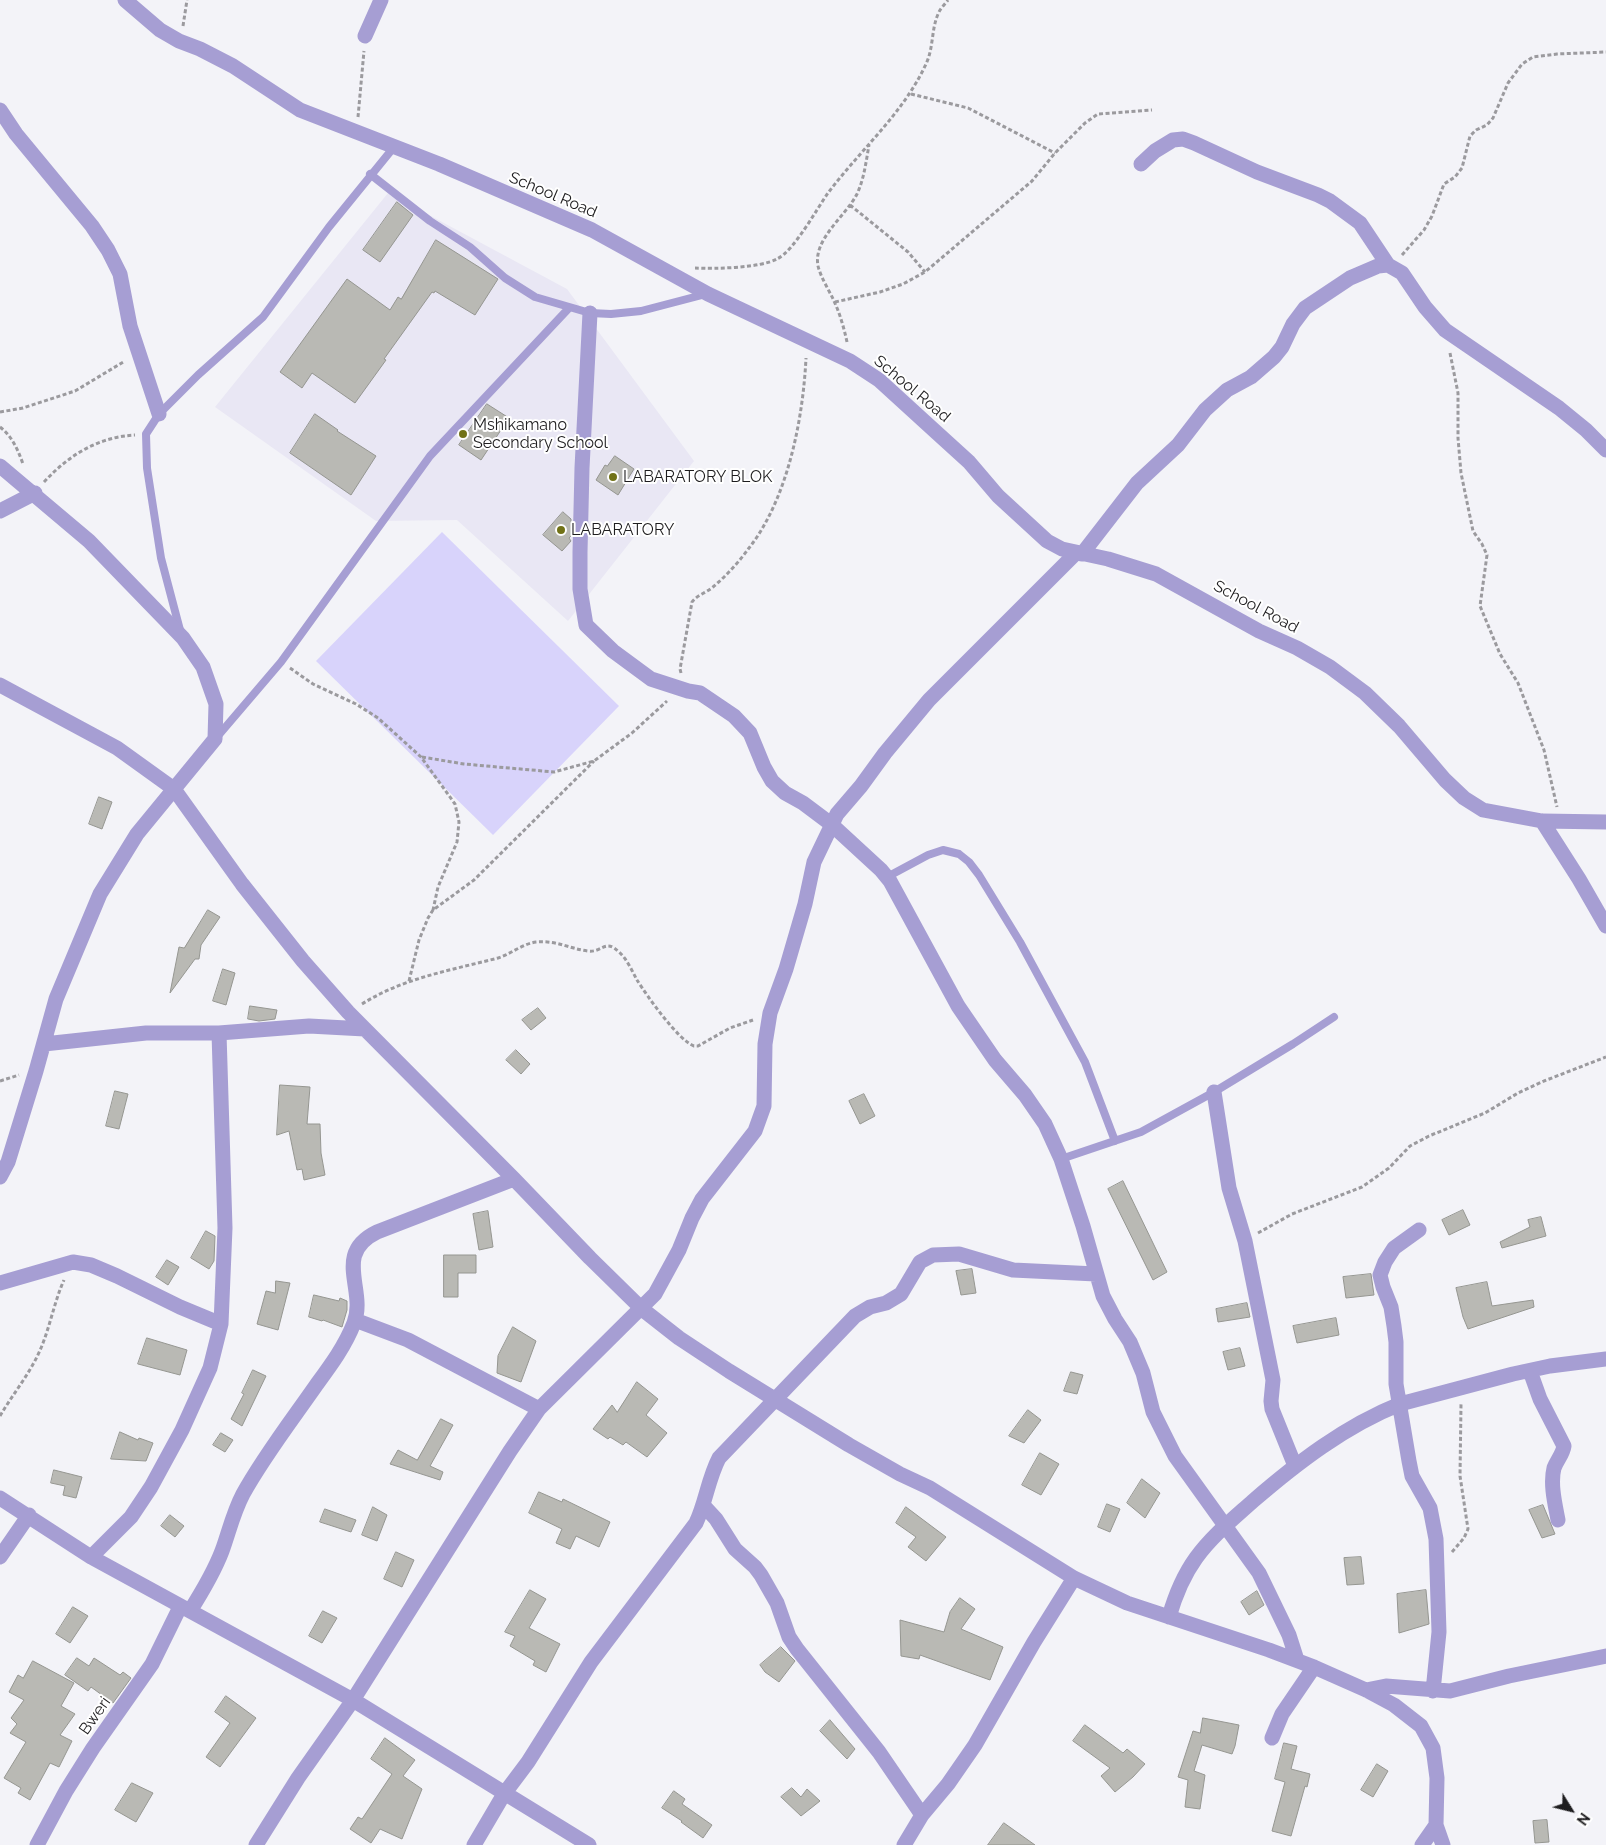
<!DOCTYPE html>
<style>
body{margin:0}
#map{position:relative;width:1606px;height:1845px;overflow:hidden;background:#f3f3f8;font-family:Raleway,sans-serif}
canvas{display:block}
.north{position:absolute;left:1546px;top:1785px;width:50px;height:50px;-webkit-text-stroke:4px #fff;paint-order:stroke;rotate:126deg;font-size:14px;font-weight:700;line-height:20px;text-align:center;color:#1e1d1f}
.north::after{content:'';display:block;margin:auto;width:18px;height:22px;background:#1e1d1f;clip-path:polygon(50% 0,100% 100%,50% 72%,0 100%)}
</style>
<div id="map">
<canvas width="1606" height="1845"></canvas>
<div class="north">N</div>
</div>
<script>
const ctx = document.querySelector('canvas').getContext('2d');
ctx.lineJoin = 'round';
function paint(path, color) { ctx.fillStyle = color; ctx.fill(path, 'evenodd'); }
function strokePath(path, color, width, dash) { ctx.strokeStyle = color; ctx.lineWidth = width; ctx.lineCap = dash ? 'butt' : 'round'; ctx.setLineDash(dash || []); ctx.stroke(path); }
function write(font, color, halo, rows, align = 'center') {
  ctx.font = font + ' Raleway,sans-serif'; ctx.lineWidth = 4; ctx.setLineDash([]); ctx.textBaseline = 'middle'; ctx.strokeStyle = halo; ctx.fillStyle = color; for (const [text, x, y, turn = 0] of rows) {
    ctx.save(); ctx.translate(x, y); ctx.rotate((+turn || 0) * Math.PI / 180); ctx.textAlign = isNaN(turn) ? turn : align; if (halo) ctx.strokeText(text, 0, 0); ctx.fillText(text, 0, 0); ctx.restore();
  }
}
const built = new Path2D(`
 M 388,193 L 567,289 L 694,461 L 568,621 L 457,520 L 376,521 L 215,407 Z`);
const green = new Path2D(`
 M 442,532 L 619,706 L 493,835 L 316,661 Z`);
const building = new Path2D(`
 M 397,202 L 413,215 L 380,262 L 363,250 Z
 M 436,240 L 498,279 L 475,315 L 435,291 L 434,293 L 432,292 L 384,359 L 386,360 L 355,403 L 312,373 L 302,388 L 280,372 L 347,279 L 390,310 L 398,297 L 401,299 Z
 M 487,404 L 509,418 L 481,460 L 459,445 Z
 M 315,414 L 338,430 L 337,431 L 376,456 L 351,495 L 290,453 Z
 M 615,456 L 634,469 L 618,495 L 596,480 L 605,465 L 607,466 Z
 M 563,512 L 571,519 L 571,536 L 569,538 L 571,541 L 562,551 L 543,535 Z
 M 99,797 L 112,802 L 102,829 L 89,824 Z
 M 208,910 L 220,917 L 201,945 L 199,959 L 195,959 L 170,993 L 179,947 L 184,948 Z
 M 223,969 L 235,973 L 226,1005 L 213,1001 Z
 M 250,1006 L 277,1010 L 275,1019 L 259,1021 L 248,1019 Z
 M 538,1008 L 546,1018 L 531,1030 L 522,1020 Z
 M 516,1050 L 530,1064 L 521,1074 L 506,1060 Z
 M 280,1085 L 310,1087 L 307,1124 L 320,1124 L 321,1153 L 325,1175 L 304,1180 L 302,1169 L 297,1170 L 289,1131 L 277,1135 Z
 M 115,1091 L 128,1094 L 119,1129 L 106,1126 Z
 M 864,1094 L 875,1116 L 860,1124 L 849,1101 Z
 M 1123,1181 L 1167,1272 L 1153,1280 L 1108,1189 Z
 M 1463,1210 L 1470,1225 L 1449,1235 L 1442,1220 Z
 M 488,1211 L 493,1247 L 479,1250 L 473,1214 Z
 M 1541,1217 L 1546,1236 L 1502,1248 L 1500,1242 L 1530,1227 L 1528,1220 Z
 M 206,1231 L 215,1236 L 214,1261 L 209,1269 L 191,1258 Z
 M 444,1255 L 476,1255 L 476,1273 L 458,1273 L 458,1297 L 444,1297 Z
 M 167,1260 L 179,1267 L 168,1285 L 156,1277 Z
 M 972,1269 L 976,1293 L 961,1295 L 956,1271 Z
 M 1371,1274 L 1374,1295 L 1346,1298 L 1343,1277 Z
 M 276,1281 L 290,1283 L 278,1330 L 257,1324 L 266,1291 L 275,1293 Z
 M 1487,1282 L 1492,1306 L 1533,1300 L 1534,1307 L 1468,1329 L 1463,1317 L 1456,1288 Z
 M 314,1295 L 339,1301 L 340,1298 L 347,1301 L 347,1310 L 342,1327 L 323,1320 L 322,1321 L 309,1317 Z
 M 1247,1303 L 1250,1317 L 1218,1322 L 1216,1309 Z
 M 1336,1318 L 1339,1335 L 1297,1343 L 1293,1326 Z
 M 513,1327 L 536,1341 L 521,1382 L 497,1373 L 498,1356 Z
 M 147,1338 L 187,1350 L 180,1375 L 138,1364 Z
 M 1240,1348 L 1245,1366 L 1228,1370 L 1223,1352 Z
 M 253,1370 L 266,1376 L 242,1426 L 231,1419 L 244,1394 L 242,1393 Z
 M 1071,1372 L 1083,1375 L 1077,1394 L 1064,1391 Z
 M 637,1382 L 658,1399 L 646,1415 L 667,1433 L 647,1457 L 626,1442 L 623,1445 L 610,1437 L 608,1439 L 593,1429 L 612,1405 L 617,1412 Z
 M 1028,1410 L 1041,1420 L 1024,1443 L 1009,1436 Z
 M 441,1419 L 453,1425 L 430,1466 L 443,1472 L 440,1480 L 390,1464 L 398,1450 L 417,1460 Z
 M 120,1432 L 138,1440 L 139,1438 L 153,1443 L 146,1461 L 111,1459 Z
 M 221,1433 L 233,1440 L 225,1452 L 213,1445 Z
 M 1040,1453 L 1059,1464 L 1041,1495 L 1022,1485 Z
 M 54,1470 L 82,1477 L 76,1498 L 63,1495 L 65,1486 L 51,1483 Z
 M 1142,1479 L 1160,1493 L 1145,1518 L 1127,1503 Z
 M 539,1492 L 562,1502 L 563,1499 L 610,1522 L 599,1547 L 576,1536 L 570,1549 L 556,1543 L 562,1529 L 529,1513 Z
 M 1107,1504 L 1120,1509 L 1110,1532 L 1098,1527 Z
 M 1543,1505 L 1555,1534 L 1542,1538 L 1529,1510 Z
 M 373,1507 L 387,1515 L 377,1541 L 362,1535 Z
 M 906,1507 L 946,1537 L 926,1561 L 908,1547 L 916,1537 L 896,1523 Z
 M 325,1509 L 356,1520 L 351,1532 L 320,1522 Z
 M 170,1515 L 184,1526 L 175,1537 L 161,1526 Z
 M 396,1552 L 414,1560 L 402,1587 L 384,1579 Z
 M 1361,1557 L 1364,1584 L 1347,1585 L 1344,1558 Z
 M 530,1590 L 546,1599 L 529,1628 L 560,1644 L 546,1672 L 533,1665 L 535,1661 L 510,1646 L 515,1636 L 505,1632 Z
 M 1426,1590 L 1429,1624 L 1399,1633 L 1397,1594 Z
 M 1257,1591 L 1264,1605 L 1249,1615 L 1241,1602 Z
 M 960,1598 L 975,1609 L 961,1629 L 1003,1647 L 990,1680 L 920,1655 L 919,1659 L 901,1656 L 900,1620 L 944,1632 L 950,1612 Z
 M 73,1607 L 88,1616 L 70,1643 L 56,1634 Z
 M 323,1611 L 337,1618 L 322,1643 L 309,1636 Z
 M 781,1647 L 795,1661 L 779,1682 L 765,1672 L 760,1665 Z
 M 77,1658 L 89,1666 L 94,1658 L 120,1675 L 123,1672 L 131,1678 L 113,1703 L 91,1687 L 88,1691 L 65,1675 Z
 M 33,1661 L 74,1683 L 61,1706 L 75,1714 L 60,1735 L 72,1741 L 59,1767 L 50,1763 L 30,1800 L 18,1793 L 21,1788 L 4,1778 L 26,1742 L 10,1733 L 17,1724 L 11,1718 L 24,1700 L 9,1692 L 18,1675 L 23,1678 Z
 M 226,1696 L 256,1718 L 220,1767 L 206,1757 L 230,1723 L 215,1712 Z
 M 1203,1718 L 1239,1725 L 1235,1746 L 1232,1754 L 1202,1745 L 1194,1771 L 1205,1775 L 1200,1809 L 1185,1807 L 1188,1780 L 1178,1777 L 1193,1731 L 1200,1733 Z
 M 830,1720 L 855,1749 L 847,1759 L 820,1731 Z
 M 1085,1725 L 1123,1753 L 1127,1749 L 1145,1764 L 1133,1777 L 1115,1792 L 1101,1776 L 1110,1768 L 1073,1741 Z
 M 385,1738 L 415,1760 L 403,1776 L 422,1789 L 402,1839 L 380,1829 L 371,1843 L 350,1829 L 358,1817 L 362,1819 L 392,1774 L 371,1759 Z
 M 1284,1743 L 1297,1746 L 1291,1769 L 1310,1774 L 1307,1787 L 1305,1786 L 1291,1836 L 1272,1831 L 1285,1782 L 1275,1779 Z
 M 1377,1764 L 1388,1771 L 1373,1797 L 1361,1790 Z
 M 132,1783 L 153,1793 L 136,1822 L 115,1810 Z
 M 792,1788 L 801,1797 L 807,1789 L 820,1801 L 801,1816 L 781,1797 Z
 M 674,1791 L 685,1799 L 682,1804 L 712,1825 L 703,1838 L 681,1822 L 682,1821 L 662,1808 Z
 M 1547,1820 L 1549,1842 L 1535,1843 L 1533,1821 Z
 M 1004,1823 L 1035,1845 L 988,1845 Z`);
const path = new Path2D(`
 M 183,26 L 187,0
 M 911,94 L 968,108 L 1055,153
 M 358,117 L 364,51
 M 850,205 L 908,252 L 925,272
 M 1402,255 L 1424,230 L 1432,216 L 1444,184 L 1455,177 L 1462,168 L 1470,136 L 1476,130 L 1487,125 L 1493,118 L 1508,83 L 1522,64 L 1533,57 L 1557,54 L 1606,52
 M 695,268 C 715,269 760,268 777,259 C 794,251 816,210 828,193 C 861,149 903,114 926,64 C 934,47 931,28 939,12 C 941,8 945,4 948,0
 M 835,302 L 880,292 L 903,284 L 925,272 L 1032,181 L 1055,153 L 1085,123 L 1098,114 L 1152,110
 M 847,342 C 844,328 840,314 834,301 C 829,290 821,278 818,266 C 813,239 845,217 857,194 C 864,179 866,162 869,145
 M 1450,353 L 1458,393 L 1458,438 L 1461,473 L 1473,531 L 1482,544 L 1487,555 L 1480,606 L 1500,654 L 1518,683 L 1544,750 L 1557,807
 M 0,412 L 23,408 L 75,391 L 125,361
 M 0,427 C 12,436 18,450 23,464
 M 44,482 C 69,455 98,437 135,435
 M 290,668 L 313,684 L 356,704 L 378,718 L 421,757 L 455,804 L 459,822 L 457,842 L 438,887 L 433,910
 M 681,673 L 680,669 L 692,602 C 697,595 706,593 713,587 C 726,576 739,562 749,548 C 788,498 803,419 806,358
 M 422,757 L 464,764 L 554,772 L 594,761 L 632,733 L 667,701
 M 409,981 L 419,940 L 428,918 L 433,910 L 474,880 L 594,761
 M 362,1004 C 403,978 452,970 498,958 C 511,954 522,944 536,942 C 557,940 570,949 588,951 C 602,953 605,938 619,952 C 627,959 632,971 637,980 C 647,996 678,1040 694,1046 L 698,1046 L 730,1028 L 753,1020
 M 0,1081 L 19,1075
 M 1258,1233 L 1292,1214 L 1362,1187 L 1389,1168 L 1410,1146 L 1429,1136 L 1485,1113 L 1518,1093 L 1544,1081 L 1606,1057
 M 0,1416 C 14,1392 33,1370 43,1343 C 51,1322 55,1300 64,1280
 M 1452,1552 L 1464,1538 L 1468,1529 L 1460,1476 L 1461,1404`);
const lane = new Path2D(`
 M 370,174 L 430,221 L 470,247 L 505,278 L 535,297 L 590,313 L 611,314 L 641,311 L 706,294
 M 180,630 L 161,558 L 147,468 L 146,434 L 159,414 L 198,375 L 263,317 L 329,227 L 394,147
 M 217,737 L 281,662 L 430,456 L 569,308
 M 887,877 L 928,855 L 943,850 L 959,854 L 969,862 L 979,875 L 1020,942 L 1085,1062 L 1115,1141
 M 1061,1159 L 1141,1132 L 1214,1092 L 1293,1044 L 1334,1017`);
const street = new Path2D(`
 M 125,0 L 160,30 L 179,41 L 200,49 L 233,66 L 300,110 L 439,164 L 592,230 L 708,294 L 850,361 L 879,380 L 936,432 L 969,462 L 998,496 L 1047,541 L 1062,549 L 1108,559 L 1156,574 L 1259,631 L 1297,648 L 1330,667 L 1365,693 L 1399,726 L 1445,780 L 1464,798 L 1483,810 L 1542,821 L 1606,822
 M 365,36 L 381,0
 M 0,110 L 16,134 L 92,226 L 108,250 L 120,274 L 130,326 L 159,414
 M 1141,164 L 1155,151 L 1173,140 L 1183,139 L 1194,143 L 1257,172 L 1318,195 L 1330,201 L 1360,223 L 1388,265
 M 590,313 L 582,468 L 580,552 L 580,589 L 586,625 L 613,651 L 651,679 L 688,691 L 700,693 L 734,716 L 750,733 L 764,767 L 772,781 L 785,793 L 803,803 L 831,824 L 881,870 L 890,881 L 958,1006 L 995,1060 L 1025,1095 L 1045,1124 L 1061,1159 L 1083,1226 L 1103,1296 L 1115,1319 L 1130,1342 L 1143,1373 L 1153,1412 L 1175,1456 L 1259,1573 L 1289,1635 L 1297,1660
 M 0,466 L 89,541 L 183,638 L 203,667 L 216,704 L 215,739 L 137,834 L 100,894 L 56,999 L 36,1071 L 8,1162 L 0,1177
 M 0,511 L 35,493
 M 1082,554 L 1137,483 L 1178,445 L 1205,410 L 1227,390 L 1251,377 L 1274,357 L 1282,347 L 1293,324 L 1305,308 L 1350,278 L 1378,266 L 1388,265 L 1402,273 L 1425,307 L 1445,330 L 1559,408 L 1586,430 L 1606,450
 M 0,685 L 117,748 L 174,789 L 242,884 L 303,961 L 348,1012 L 514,1179 L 590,1258 L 642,1309 L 679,1338 L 729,1371 L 849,1445 L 900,1474 L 930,1488 L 1074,1578 L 1127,1603 L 1269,1650 L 1314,1667 L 1366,1690 L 1394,1705 L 1421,1726 L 1433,1748 L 1437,1778 L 1436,1825 L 1443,1845
 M 1542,821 L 1579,879 L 1606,926
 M 44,1044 L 146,1033 L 219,1033 L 309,1026 L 365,1029
 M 1214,1092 L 1229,1188 L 1245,1241 L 1273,1380 L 1271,1401 L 1272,1409 L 1295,1466
 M 1419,1230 L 1394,1248 L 1385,1262 L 1380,1275 L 1383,1287 L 1391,1307 L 1394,1326 L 1396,1342 L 1396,1384 L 1409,1461 L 1412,1476 L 1430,1508 L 1436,1539 L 1439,1632 L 1433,1691
 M 0,1283 L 73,1262 L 91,1265 L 117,1276 L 180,1307 L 221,1324
 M 355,1320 L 408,1340 L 539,1409
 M 1530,1371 L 1540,1399 L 1564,1446 C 1563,1454 1557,1460 1554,1468 C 1550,1484 1555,1504 1558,1520
 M 0,1498 L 91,1557 L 353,1700 L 589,1845
 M 704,1506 L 716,1519 L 735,1549 L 755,1567 L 761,1575 L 777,1603 L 789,1637 L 797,1649 L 879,1752 L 922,1815
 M 0,1557 L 29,1515
 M 91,1557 L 131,1517 L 151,1487 L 182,1430 L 210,1368 L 221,1324 L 225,1228 L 219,1033
 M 190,1611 C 202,1592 214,1572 222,1551 C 229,1532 233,1513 243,1494 C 264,1456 292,1420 317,1384 C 331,1365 345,1346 354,1323 C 367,1290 332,1254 377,1232 L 514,1179
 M 1169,1617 C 1175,1596 1183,1576 1196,1558 C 1212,1536 1233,1519 1253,1501 C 1297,1463 1345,1426 1400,1404 L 1513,1374 L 1550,1366 L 1606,1359
 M 1366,1690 L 1386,1686 L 1450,1691 L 1509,1676 L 1606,1656
 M 1272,1738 L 1282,1714 L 1314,1667
 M 37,1845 L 66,1791 L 93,1748 L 152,1664 L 180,1607
 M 256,1845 L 298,1778 L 353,1700 L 510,1451 L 539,1409 L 655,1294 L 679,1250 L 692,1218 L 702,1199 L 755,1131 L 764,1106 L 765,1044 L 770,1013 L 786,969 L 805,904 L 814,862 L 837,814 L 861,786 L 885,753 L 929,700 L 1076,553
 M 474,1845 L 504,1794 L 528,1762 L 591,1662 L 696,1523 C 706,1502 708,1479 719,1458 L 855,1316 L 870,1307 L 886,1303 L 901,1294 L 920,1262 L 933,1255 L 959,1254 L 1013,1270 L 1096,1274
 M 904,1845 L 922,1815 L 948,1784 L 975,1745 L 1034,1642 L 1074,1578
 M 1422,1845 L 1436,1825`);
const markers = [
 [463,434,5,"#717217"],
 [613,477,5,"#717217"],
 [561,530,5,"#717217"]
];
const streetNames = [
 ["School Road",553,195,23],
 ["School Road",912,389,40],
 ["School Road",1256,607,28],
 ["Bweri",95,1716,-55]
];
const poiNames = [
 ["Mshikamano",473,425],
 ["Secondary School",473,443],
 ["LABARATORY BLOK",623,477],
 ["LABARATORY",571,530]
];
paint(built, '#e9e7f4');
paint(green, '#d8d3fb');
paint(building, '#b9b9b4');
strokePath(building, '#959691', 1);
strokePath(path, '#9b9a9e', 3, [4, 2.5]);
strokePath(lane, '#a69ed3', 8);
strokePath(street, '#a69ed3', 15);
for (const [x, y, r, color] of markers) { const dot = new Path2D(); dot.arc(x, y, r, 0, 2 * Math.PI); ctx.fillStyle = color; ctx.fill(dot); strokePath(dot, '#fff', 2); }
write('16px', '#1e1d1f', '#fff', streetNames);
write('16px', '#1e1d1f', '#fff', poiNames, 'left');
</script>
